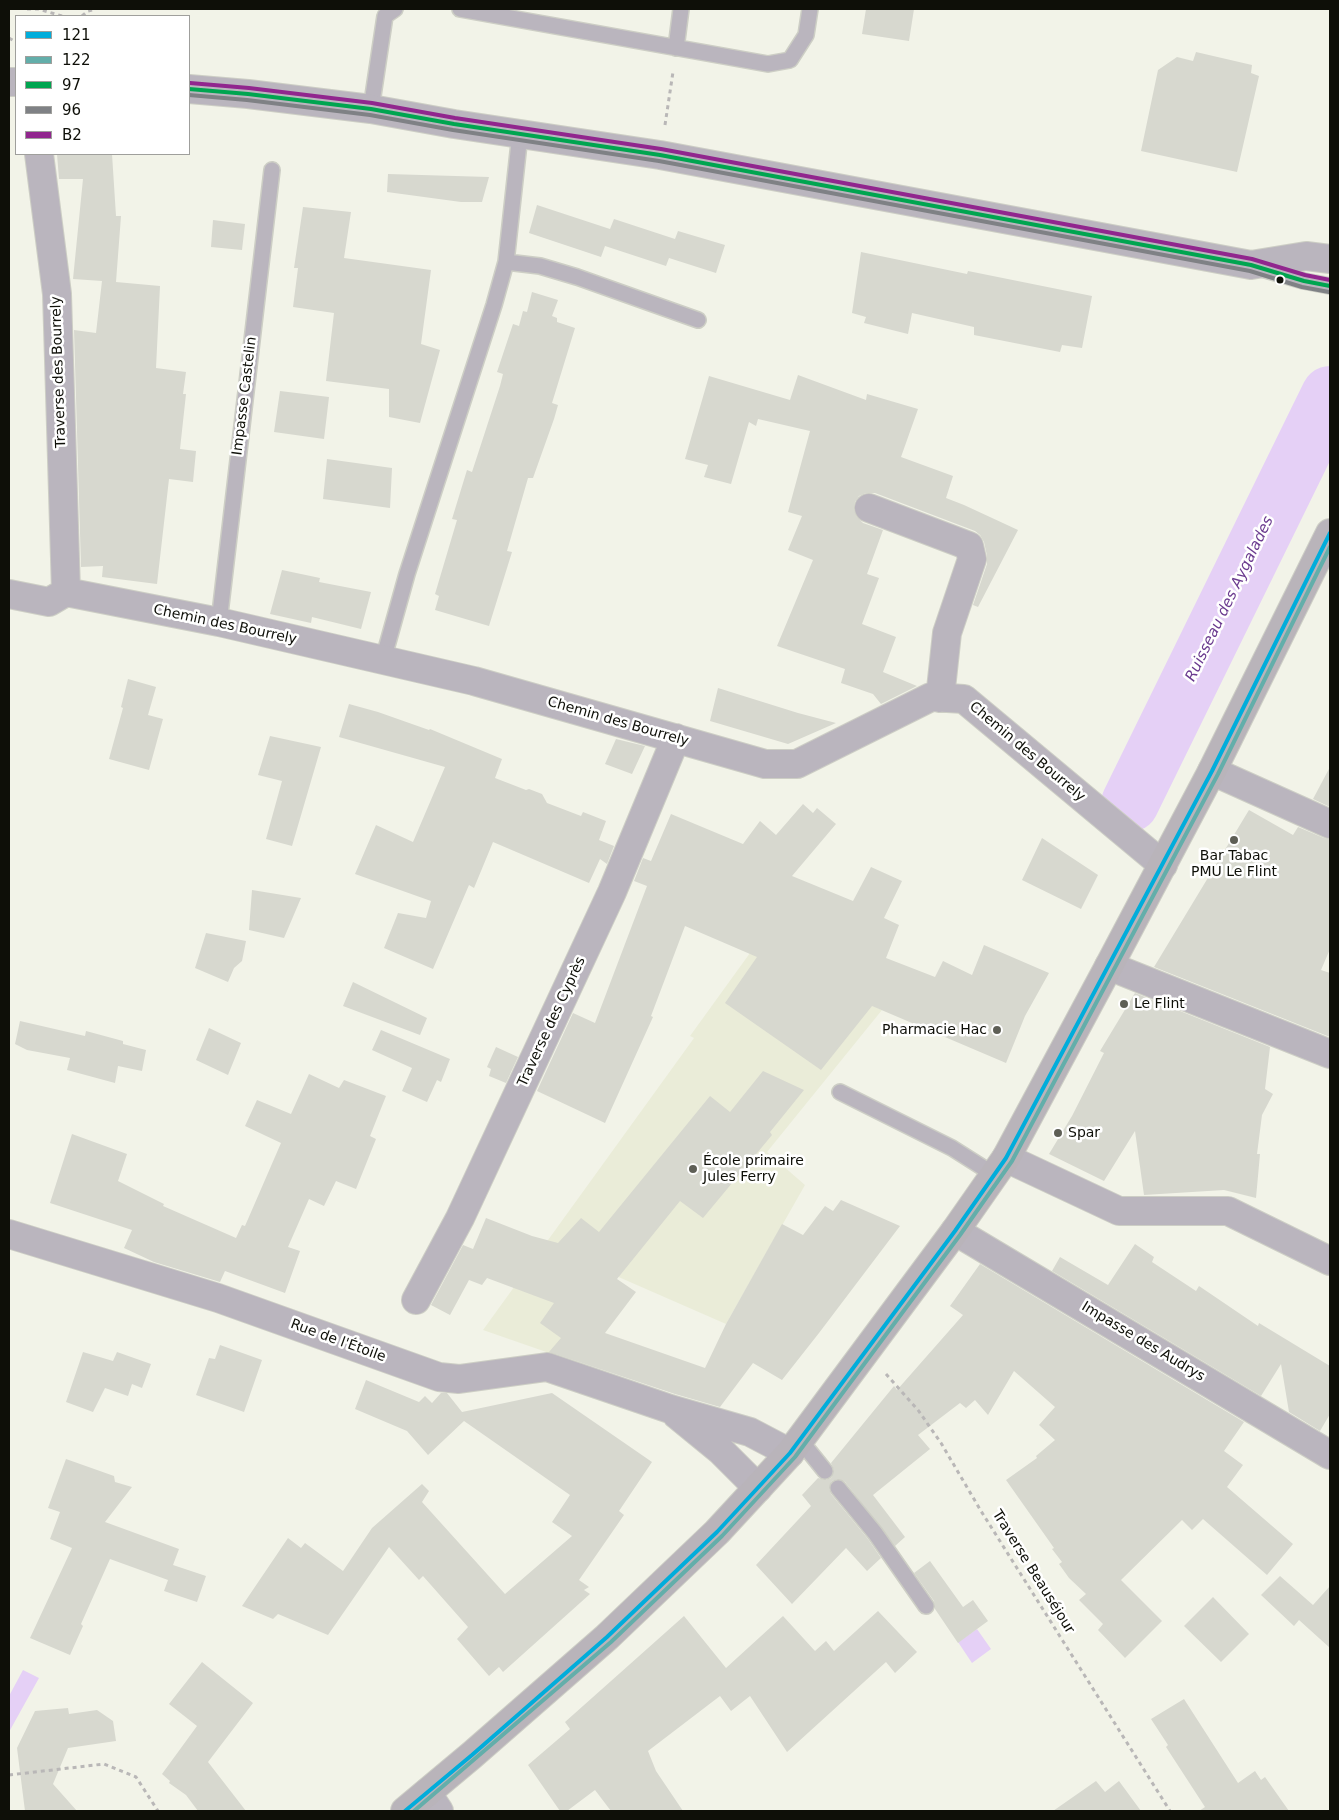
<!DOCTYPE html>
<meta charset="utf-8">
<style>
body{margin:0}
#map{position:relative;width:1339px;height:1820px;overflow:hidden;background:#f2f3e8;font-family:"DejaVu Sans",sans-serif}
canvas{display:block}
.frame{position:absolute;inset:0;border:10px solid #0e0f08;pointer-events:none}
.legend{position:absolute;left:15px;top:15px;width:175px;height:140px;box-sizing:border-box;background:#fff;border:1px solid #9f9f9c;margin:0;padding:6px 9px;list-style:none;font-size:15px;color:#0e0f08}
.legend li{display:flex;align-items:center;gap:10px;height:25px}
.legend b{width:25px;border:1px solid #9f9f9c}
</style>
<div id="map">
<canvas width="1339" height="1820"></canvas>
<div class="frame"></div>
<ul class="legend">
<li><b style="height:6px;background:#01addb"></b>121</li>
<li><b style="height:6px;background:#63aeaa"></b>122</li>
<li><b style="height:6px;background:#00a550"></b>97</li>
<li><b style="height:6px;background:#7f8185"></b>96</li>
<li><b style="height:6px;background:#91268e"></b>B2</li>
</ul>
</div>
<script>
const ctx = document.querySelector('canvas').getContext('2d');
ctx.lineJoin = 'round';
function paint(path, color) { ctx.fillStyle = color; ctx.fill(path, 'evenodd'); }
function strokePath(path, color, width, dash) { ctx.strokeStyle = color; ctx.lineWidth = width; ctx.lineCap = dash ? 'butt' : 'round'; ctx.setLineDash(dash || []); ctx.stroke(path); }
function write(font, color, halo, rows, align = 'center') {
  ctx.font = font + ' "DejaVu Sans",sans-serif'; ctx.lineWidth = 5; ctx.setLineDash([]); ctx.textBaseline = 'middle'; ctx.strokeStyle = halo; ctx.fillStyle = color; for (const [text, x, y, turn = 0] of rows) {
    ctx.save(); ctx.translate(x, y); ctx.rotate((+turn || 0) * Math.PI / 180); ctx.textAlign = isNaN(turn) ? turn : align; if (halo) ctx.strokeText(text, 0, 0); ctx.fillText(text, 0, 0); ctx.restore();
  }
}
const built = new Path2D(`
 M 750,953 L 882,1010 L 767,1152 L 805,1185 L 726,1324 L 614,1275 L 555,1355 L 483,1330 L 689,1045 L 694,1038 L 690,1036 Z`);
const water = new Path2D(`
 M 977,1629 L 991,1649 L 972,1663 L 958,1642 Z
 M 23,1670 L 39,1678 L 9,1732 L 9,1696 Z`);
const river = new Path2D(`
 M 1130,803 L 1330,395`);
const building = new Path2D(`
 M 866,9 L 914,9 L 909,41 L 862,34 Z
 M 1196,52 L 1252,65 L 1251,73 L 1259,76 L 1237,172 L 1141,151 L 1158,70 L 1177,57 L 1193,61 Z
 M 57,154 L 112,154 L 116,216 L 121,216 L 116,282 L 160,286 L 156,368 L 186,372 L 183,394 L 186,394 L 180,449 L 196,451 L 193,482 L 169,479 L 157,584 L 102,577 L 103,566 L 81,567 L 74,330 L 96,333 L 102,281 L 73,279 L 83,179 L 59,179 Z
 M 388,174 L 489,177 L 482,202 L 461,202 L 387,192 Z
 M 537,205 L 610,229 L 614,219 L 675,239 L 678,231 L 725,245 L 716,273 L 669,258 L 666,266 L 605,246 L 601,257 L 529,233 Z
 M 303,207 L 351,212 L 344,258 L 431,270 L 421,344 L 440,350 L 420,423 L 389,417 L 389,389 L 326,381 L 334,313 L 293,307 L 298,268 L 294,268 Z
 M 213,220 L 245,224 L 242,250 L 211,247 Z
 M 861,252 L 967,274 L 968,271 L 1092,296 L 1082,348 L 1062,345 L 1060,352 L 974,335 L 974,327 L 912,313 L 908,334 L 864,323 L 866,317 L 852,313 Z
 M 532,292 L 558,300 L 552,316 L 557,318 L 557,322 L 575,328 L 552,403 L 558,405 L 554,419 L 533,478 L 528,478 L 507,551 L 512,552 L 489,626 L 435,610 L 439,596 L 435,594 L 457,520 L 452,519 L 467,470 L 472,472 L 500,386 L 503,374 L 497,372 L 513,324 L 519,326 L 523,311 L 527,312 Z
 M 798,375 L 866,400 L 867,394 L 918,409 L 901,457 L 953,476 L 946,498 L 964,505 L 1018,530 L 978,607 L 973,605 L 987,564 L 987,556 L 984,542 L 980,535 L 975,531 L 875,493 L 866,493 L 859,496 L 855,502 L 854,510 L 857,517 L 863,523 L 883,530 L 867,574 L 879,578 L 862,624 L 896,637 L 883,672 L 917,686 L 881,704 L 873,694 L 841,683 L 845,669 L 777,646 L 813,560 L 788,550 L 802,516 L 788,512 L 810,431 L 758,419 L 756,426 L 749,422 L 731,484 L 704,477 L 708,465 L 685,459 L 709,376 L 790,400 Z
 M 280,391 L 329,397 L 324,439 L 274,432 Z
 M 327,459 L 392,468 L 390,508 L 323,499 Z
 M 282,570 L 320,578 L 319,582 L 371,592 L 361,629 L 312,617 L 311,623 L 270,614 Z
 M 128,679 L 156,687 L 148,715 L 163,719 L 149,770 L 109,759 L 123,708 L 121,707 Z
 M 718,688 L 798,713 L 836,723 L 788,744 L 710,721 Z
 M 349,704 L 378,712 L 429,730 L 430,729 L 502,759 L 495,778 L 526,790 L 529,789 L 542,794 L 547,803 L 581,816 L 583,812 L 606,821 L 599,840 L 614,846 L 607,864 L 600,859 L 589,883 L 493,842 L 474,888 L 469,885 L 433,969 L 384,948 L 398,913 L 426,918 L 431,901 L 355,874 L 376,825 L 413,842 L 445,767 L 339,737 Z
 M 270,736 L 321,747 L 292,846 L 266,839 L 282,781 L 258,775 Z
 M 616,739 L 645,746 L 632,774 L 605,764 Z
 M 1330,767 L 1330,807 L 1313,799 Z
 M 803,804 L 813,813 L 817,808 L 836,824 L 792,876 L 853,901 L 871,867 L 902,881 L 884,918 L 899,925 L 886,958 L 935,977 L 943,961 L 972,975 L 984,945 L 1049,973 L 1025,1016 L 1006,1063 L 872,1006 L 821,1070 L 725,1003 L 757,957 L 685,926 L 651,1016 L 653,1017 L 605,1123 L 537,1091 L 573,1013 L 595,1023 L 647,886 L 634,881 L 643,858 L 651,861 L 671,814 L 743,844 L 760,821 L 776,835 Z
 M 1249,810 L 1293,835 L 1298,827 L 1324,838 L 1330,839 L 1330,949 L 1321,970 L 1330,973 L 1330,1037 L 1154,967 Z
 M 1042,838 L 1098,875 L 1081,909 L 1022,880 Z
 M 252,890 L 301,898 L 284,938 L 249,930 Z
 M 206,933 L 246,941 L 242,961 L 234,968 L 228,982 L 195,968 Z
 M 353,982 L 427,1018 L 420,1035 L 343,1006 Z
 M 1135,993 L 1270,1047 L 1265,1089 L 1273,1094 L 1262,1115 L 1257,1154 L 1260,1154 L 1256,1198 L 1224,1190 L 1144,1195 L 1135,1131 L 1104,1181 L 1049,1154 L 1072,1116 L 1104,1053 L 1100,1051 Z
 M 20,1021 L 85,1036 L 86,1031 L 123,1041 L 123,1044 L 146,1050 L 142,1071 L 118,1066 L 115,1083 L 67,1070 L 70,1058 L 27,1050 L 15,1044 Z
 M 209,1028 L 241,1043 L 228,1075 L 196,1060 Z
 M 381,1030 L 450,1059 L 441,1082 L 437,1080 L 427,1102 L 402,1091 L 412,1068 L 372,1050 Z
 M 496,1047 L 518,1057 L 506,1083 L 489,1076 L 491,1069 L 487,1067 Z
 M 763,1071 L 804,1090 L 770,1132 L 772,1135 L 703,1218 L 680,1201 L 617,1279 L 636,1292 L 605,1333 L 705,1368 L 726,1324 L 782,1224 L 803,1235 L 825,1206 L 833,1211 L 841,1200 L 900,1226 L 819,1333 L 782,1380 L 753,1363 L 720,1407 L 675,1394 L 549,1352 L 561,1338 L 540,1323 L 554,1303 L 487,1278 L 482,1285 L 469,1280 L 450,1315 L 431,1305 L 463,1245 L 473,1249 L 486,1218 L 532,1236 L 558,1243 L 581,1218 L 599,1232 L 710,1096 L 730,1112 Z
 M 309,1074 L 339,1088 L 344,1080 L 386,1096 L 370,1136 L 376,1139 L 356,1189 L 336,1181 L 324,1206 L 309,1199 L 288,1247 L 300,1251 L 285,1293 L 225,1271 L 220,1282 L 154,1262 L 124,1248 L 132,1230 L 50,1203 L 72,1134 L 127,1154 L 118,1181 L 164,1204 L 163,1206 L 236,1238 L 242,1225 L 245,1226 L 281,1143 L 245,1126 L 257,1100 L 291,1114 Z
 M 1135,1244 L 1154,1257 L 1152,1262 L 1196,1291 L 1199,1286 L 1258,1326 L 1259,1323 L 1330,1366 L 1330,1414 L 1320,1431 L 1289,1412 L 1281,1364 L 1261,1396 L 1052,1271 L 1060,1257 L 1108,1285 Z
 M 980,1264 L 1244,1422 L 1224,1451 L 1243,1465 L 1227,1487 L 1293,1544 L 1267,1575 L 1203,1519 L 1192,1530 L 1182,1520 L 1121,1580 L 1162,1621 L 1125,1658 L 1098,1630 L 1103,1624 L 1079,1600 L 1086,1594 L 1069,1578 L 1059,1564 L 1062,1562 L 1052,1549 L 1054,1548 L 1006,1480 L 1037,1458 L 1036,1456 L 1055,1440 L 1039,1425 L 1055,1407 L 1014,1371 L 988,1415 L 975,1400 L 966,1408 L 960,1403 L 918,1435 L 930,1449 L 873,1495 L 905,1537 L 895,1546 L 845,1482 L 837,1479 L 832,1481 L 829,1489 L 831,1494 L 868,1539 L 881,1558 L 867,1571 L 846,1548 L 792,1604 L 756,1565 L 811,1506 L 802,1495 L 818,1478 L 826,1480 L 831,1478 L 834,1470 L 831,1463 L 894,1386 L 897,1390 L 963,1315 L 950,1306 Z
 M 220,1345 L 262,1360 L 244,1412 L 196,1395 L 209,1358 L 215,1359 Z
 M 83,1352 L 113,1361 L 117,1352 L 151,1364 L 142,1388 L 132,1384 L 128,1396 L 105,1388 L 93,1412 L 66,1402 Z
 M 366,1380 L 419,1402 L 425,1396 L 432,1403 L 441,1393 L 447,1393 L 462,1412 L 552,1393 L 652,1462 L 619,1511 L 624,1515 L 579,1580 L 589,1587 L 584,1590 L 590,1594 L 503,1672 L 499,1667 L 489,1676 L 457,1639 L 468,1627 L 423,1576 L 419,1580 L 389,1547 L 328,1635 L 278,1614 L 273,1619 L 242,1606 L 288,1538 L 301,1548 L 305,1543 L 343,1571 L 372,1528 L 422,1484 L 429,1491 L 422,1502 L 505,1594 L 572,1536 L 552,1522 L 570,1495 L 464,1421 L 428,1455 L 407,1431 L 355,1409 Z
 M 66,1459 L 114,1476 L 115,1482 L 132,1487 L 105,1522 L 179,1549 L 173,1565 L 206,1576 L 197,1602 L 164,1591 L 168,1580 L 110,1559 L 81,1624 L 83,1626 L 70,1655 L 30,1638 L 72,1548 L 50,1539 L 60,1512 L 48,1508 Z
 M 930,1561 L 963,1607 L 973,1600 L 988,1621 L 958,1643 L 935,1609 L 934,1601 L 914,1573 Z
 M 1280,1576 L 1313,1605 L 1330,1586 L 1330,1648 L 1299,1620 L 1294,1626 L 1261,1595 Z
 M 1213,1597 L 1249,1634 L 1221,1662 L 1184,1626 Z
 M 878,1611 L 917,1652 L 895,1673 L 886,1662 L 787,1752 L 750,1696 L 731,1711 L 720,1696 L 648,1751 L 656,1771 L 683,1811 L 611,1811 L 595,1790 L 567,1811 L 560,1811 L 528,1765 L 570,1729 L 565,1722 L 684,1616 L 726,1668 L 783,1616 L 815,1651 L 826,1641 L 834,1651 Z
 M 202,1662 L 253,1703 L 208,1762 L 246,1811 L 198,1811 L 186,1795 L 169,1783 L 170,1781 L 162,1774 L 197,1726 L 169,1704 Z
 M 1184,1699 L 1238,1783 L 1255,1771 L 1261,1780 L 1265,1777 L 1289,1811 L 1199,1811 L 1205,1807 L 1166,1747 L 1168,1745 L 1151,1719 Z
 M 68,1708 L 69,1714 L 97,1710 L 113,1721 L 116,1741 L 68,1748 L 53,1784 L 77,1811 L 25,1811 L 17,1748 L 35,1711 Z
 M 1096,1781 L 1105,1792 L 1119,1781 L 1141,1811 L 1053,1811 Z`);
const path = new Path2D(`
 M 27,9 L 38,9 L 62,16
 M 82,16 L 88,11 L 96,9
 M 9,38 L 16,42
 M 665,125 L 673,72
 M 886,1374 L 918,1410 L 941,1443 L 981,1511 L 1170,1811
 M 9,1775 L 104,1764 L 136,1777 L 158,1811`);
const lane = new Path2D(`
 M 460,9 L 768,64 L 790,60 L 806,35 L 810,9
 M 676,48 L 681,9
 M 371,109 L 385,16 L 395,9
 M 506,262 L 540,266 L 577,277 L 698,320
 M 1262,269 L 1304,281 L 1330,286
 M 219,622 L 272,170
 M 383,660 L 407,574 L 494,305 L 506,262 L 520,134
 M 840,1092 L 952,1148 L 993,1174
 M 800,1440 L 825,1471
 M 838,1488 L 875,1533 L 926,1606`);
const street = new Path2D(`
 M 9,82 L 16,82
 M 189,89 L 248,94 L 371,109 L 454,124 L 660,155 L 1251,265 L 1306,256 L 1330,259
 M 39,154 L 57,294 L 66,592
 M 869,508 L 969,546 L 972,559 L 947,633 L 940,698
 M 9,594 L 49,602 L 66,592 L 219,622 L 474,681 L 765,764 L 797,764 L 931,697 L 964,699 L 1163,865
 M 1212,771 L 1330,824
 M 1109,966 L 1330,1054
 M 1006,1158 L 1119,1211 L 1228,1211 L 1330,1261
 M 955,1231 L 1330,1455
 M 9,1234 L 218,1298 L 439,1377 L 459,1379 L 547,1367 L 670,1409 L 750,1432 L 790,1453
 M 416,1300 L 460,1218 L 612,892 L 676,738
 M 677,1415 L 721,1451 L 758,1488
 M 427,1793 L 439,1811`);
const secondary = new Path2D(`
 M 405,1811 L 472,1755 L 607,1637 L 717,1532 L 790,1453 L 955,1231 L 1006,1158 L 1109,966 L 1212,771 L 1330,533`);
const bus1 = new Path2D(`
 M 405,1811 L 472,1755 L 607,1637 L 717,1532 L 790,1453 L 955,1231 L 1006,1158 L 1212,771 L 1330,533`);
const bus2 = new Path2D(`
 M 414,1811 L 611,1642 L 722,1536 L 795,1457 L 960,1235 L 1012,1161 L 1218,774 L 1330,547`);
const bus3 = new Path2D(`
 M 189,89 L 248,94 L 371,109 L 454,124 L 660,155 L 1251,265 L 1304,281 L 1330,286`);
const bus4 = new Path2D(`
 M 189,95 L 247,100 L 370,115 L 453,130 L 659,161 L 1250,271 L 1302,287 L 1329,292`);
const bus5 = new Path2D(`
 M 190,83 L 249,88 L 372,103 L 455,118 L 661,149 L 1252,259 L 1305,275 L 1330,280`);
const markers = [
 [1280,280,4.5,"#0e0f08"],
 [1234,840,5,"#5e5f56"],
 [1124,1004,5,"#5e5f56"],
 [997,1030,5,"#5e5f56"],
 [1058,1133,5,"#5e5f56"],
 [693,1169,5,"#5e5f56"]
];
const streetNames = [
 ["Traverse des Bourrely",59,372,-92],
 ["Impasse Castelin",245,396,-83],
 ["Chemin des Bourrely",225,625,12],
 ["Chemin des Bourrely",618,722,16],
 ["Chemin des Bourrely",1027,752,40],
 ["Traverse des Cyprès",552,1022,-65],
 ["Rue de l'Étoile",338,1341,20],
 ["Impasse des Audrys",1143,1342,31],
 ["Traverse Beauséjour",1033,1572,58]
];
const poiNames = [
 ["Bar Tabac",1234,856,"center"],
 ["PMU Le Flint",1234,872,"center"],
 ["Le Flint",1134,1004],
 ["Pharmacie Hac",987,1030,"right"],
 ["Spar",1068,1133],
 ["École primaire",703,1161],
 ["Jules Ferry",703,1177]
];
const waterNames = [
 ["Ruisseau des Aygalades",1230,599,-64]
];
paint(built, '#eaecd8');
paint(water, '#e5d0f6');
strokePath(river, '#e5d0f6', 58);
paint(building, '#d7d8cf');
strokePath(lane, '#cdcec5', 18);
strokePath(street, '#cdcec5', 30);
strokePath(secondary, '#cdcec5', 30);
strokePath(path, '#b9b7b7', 3, [4, 4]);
strokePath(lane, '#bab5be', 15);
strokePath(street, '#bab5be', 28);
strokePath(secondary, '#b9b4ba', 28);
strokePath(bus1, '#01addb', 4);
strokePath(bus2, '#63aeaa', 4);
strokePath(bus3, '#00a550', 4);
strokePath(bus4, '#7f8185', 4);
strokePath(bus5, '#91268e', 4);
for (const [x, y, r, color] of markers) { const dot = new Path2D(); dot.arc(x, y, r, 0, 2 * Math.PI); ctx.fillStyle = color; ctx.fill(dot); strokePath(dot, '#fff', 2); }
write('14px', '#0e0f08', '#fff', streetNames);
write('14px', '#0e0f08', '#fff', poiNames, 'left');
write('italic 15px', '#6b3b8f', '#fff', waterNames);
</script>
